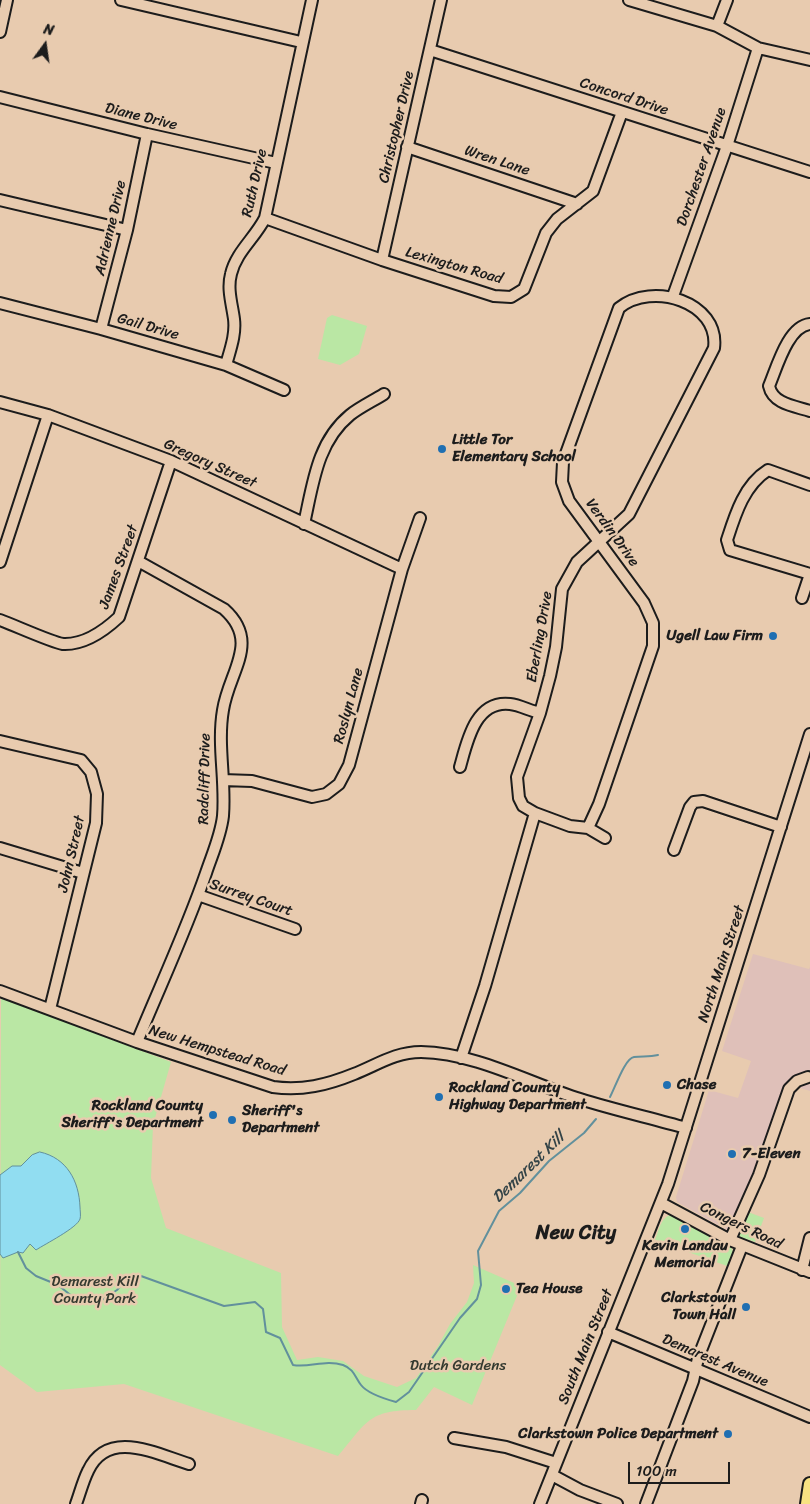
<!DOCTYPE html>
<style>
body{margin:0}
#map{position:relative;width:810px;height:1504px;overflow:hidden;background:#e8cbaf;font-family:Sriracha,sans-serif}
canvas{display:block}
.north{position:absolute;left:20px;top:20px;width:50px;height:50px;-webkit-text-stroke:4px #e8cbaf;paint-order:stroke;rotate:14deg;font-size:14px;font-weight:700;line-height:20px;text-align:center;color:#1c1c1c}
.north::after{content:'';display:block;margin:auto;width:18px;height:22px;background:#1c1c1c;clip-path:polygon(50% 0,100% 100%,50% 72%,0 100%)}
.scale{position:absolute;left:628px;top:1462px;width:102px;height:22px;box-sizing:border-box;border:2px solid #1c1c1c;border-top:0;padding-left:6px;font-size:15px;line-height:18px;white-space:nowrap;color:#1c1c1c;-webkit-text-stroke:4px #e8cbaf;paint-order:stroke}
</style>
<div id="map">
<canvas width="810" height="1504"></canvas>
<div class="north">N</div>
<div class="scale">100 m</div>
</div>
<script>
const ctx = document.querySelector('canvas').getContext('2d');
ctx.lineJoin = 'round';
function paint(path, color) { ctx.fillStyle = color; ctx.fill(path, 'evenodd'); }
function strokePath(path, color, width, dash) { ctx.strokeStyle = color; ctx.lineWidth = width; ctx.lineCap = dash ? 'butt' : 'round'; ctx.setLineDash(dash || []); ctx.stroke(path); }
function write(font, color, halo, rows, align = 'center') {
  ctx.font = font + ' Sriracha,sans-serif'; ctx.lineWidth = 5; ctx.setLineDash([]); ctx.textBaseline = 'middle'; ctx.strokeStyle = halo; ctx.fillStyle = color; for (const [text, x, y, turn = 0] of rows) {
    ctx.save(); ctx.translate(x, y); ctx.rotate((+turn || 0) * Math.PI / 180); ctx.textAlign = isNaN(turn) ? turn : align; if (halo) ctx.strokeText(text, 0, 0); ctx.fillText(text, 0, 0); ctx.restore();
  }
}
const built = new Path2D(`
 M 753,954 L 809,969 L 810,967 L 810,1091 L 797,1087 L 763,1181 L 738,1236 L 677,1202 L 676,1197 L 709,1090 L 738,1098 L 751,1061 L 722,1051 Z`);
const green = new Path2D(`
 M 332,315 L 367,326 L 359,354 L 340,365 L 318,359 L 327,318 Z
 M 1,997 L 171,1062 L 153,1125 L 151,1178 L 166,1228 L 281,1273 L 282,1327 L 297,1360 L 318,1357 L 343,1361 L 364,1376 L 397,1387 L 416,1378 L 438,1346 L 450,1324 L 467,1302 L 474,1283 L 473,1265 L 521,1286 L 472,1405 L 434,1387 L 416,1410 C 368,1410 367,1422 338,1456 L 124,1384 L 37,1392 L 0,1365 Z
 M 748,1212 L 764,1218 L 755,1242 L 738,1236 Z
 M 674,1214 L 731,1247 L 733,1252 L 727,1266 L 655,1240 C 659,1230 661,1215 674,1214 Z`);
const water = new Path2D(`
 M 40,1152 C 67,1158 79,1181 80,1207 C 80,1210 81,1216 80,1219 C 77,1228 45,1244 36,1250 L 30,1244 L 23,1253 L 18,1252 L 3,1258 L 0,1254 L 0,1175 L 12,1166 L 21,1166 L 32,1155 Z`);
const stream = new Path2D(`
 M 610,1097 C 615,1088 625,1058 634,1057 C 643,1056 649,1057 658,1055
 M 18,1252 L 26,1268 L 36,1276 L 58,1285 L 73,1297 L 87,1301 L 102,1300 L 117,1290 L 126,1280 L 141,1276 L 224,1306 L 255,1302 L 263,1309 L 266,1332 L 280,1338 L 293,1365 C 310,1368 325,1359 343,1365 C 354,1369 355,1377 361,1385 C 368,1394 385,1399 396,1402 L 409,1392 L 460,1318 L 477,1299 L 481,1285 L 478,1251 L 499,1211 L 520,1193 L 549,1161 L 584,1133 L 596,1119`);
const minor = new Path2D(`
 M 121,0 L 301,42
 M 629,0 L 717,26 L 758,48 L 810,60
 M 717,26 L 727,0
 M 0,32 L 7,0
 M 430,50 L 810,172
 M 0,97 L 147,134 L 276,163
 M 407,147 L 577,204
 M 0,200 L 127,230
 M 265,218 L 382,260 L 494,296 L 511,297 L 524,289 L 546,233 L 557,219 L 593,191 L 622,112
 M 382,260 L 441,0
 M 673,296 L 727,146 L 758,48
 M 0,303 L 101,329 L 226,365 L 284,390
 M 810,324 C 788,326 777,367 769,386 C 773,404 794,406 810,411
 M 101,329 L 127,230 L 147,134
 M 226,365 C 230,350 236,335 234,319 C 232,304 227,289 231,274 C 236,252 255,238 265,218 L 312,0
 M 0,402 L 48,415 L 171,461 L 402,569
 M 304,524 C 313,484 317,442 350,415 C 360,407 373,401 384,394
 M 0,562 L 48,415
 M 802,598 L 810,574 L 730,550 L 727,540 C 735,515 744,485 768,470 L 810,485
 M 0,620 C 14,625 51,642 63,644 C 85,645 104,631 119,617 L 171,461
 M 0,741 L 81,760 L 91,772 L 97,794 L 96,823 L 50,1009
 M 460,767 C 467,742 475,700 510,704 C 520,705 530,711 540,713
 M 223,780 L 252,781 L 312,797 L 326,794 L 339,784 L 349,765 L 402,569 L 420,518
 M 535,813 L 570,826 L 588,828 L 605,838
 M 0,848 L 83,873
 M 674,850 L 690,807 L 694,802 L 703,801 L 781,827
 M 198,895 L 295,929
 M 0,991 L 137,1042 L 273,1087 C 302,1091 327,1085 354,1074 C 377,1065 395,1052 421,1052 C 476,1053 529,1083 580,1099 C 615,1110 651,1118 686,1128
 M 137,1042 C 160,986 186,931 206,873 C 212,855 221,835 223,816 C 226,780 217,745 223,710 C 229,671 261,642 224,609 L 138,561
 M 461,1058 L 485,986 L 535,813 L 523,806 L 519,798 L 517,777 L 540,713 L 550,676 L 556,647 L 562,589 L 577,562 L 629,514 L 714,348 C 720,302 652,281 619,308 L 563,462 L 562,482 L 569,501 L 644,603 L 653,623 L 653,646 L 599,804 L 588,828
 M 661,1203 L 730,1240 L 810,1272
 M 730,1240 L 759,1175 L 789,1089 L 797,1081 L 808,1077
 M 802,1270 L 810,1238
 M 608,1332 L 810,1417
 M 454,1438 L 506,1447 L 556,1463
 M 552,1475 L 580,1490 L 617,1504
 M 76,1504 C 80,1493 83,1481 88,1471 C 108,1428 156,1454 189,1464
 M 421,1504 L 422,1500
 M 540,1504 L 668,1184 L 810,734
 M 646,1504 L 693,1381 L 698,1358 L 742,1246`);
const major = new Path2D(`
 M 807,1504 L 810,1484`);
const markers = [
 [442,449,5,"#1f6fb2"],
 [773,636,5,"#1f6fb2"],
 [667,1085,5,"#1f6fb2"],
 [439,1097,5,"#1f6fb2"],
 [213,1115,5,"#1f6fb2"],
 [232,1120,5,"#1f6fb2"],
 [732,1154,5,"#1f6fb2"],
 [685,1229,5,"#1f6fb2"],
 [506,1289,5,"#1f6fb2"],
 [746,1307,5,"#1f6fb2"],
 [728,1434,5,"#1f6fb2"]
];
const streetNames = [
 ["Concord Drive",624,97,18],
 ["Diane Drive",141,117,14],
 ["Christopher Drive",397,127,-77],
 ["Wren Lane",497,161,18],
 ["Dorchester Avenue",702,167,-71],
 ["Ruth Drive",255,183,-77],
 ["Adrienne Drive",111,228,-77],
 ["Lexington Road",454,266,16],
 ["Gail Drive",148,327,16],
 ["Gregory Street",210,464,24],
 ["Verdin Drive",612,533,54],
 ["James Street",119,567,-70],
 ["Eberling Drive",540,637,-80],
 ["Roslyn Lane",349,706,-75],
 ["Radcliff Drive",205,779,-89],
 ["John Street",72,854,-77],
 ["Surrey Court",251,898,19],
 ["North Main Street",722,964,-72],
 ["New Hempstead Road",217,1051,17],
 ["Congers Road",741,1226,26],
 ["South Main Street",586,1347,-68],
 ["Demarest Avenue",715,1361,23]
];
const poiNames = [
 ["Little Tor",452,440],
 ["Elementary School",452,457],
 ["Ugell Law Firm",763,636,"right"],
 ["Chase",677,1085],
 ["Rockland County",449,1088],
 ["Highway Department",449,1105],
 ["Rockland County",203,1106,"right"],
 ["Sheriff's Department",203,1123,"right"],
 ["Sheriff's",242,1111],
 ["Department",242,1128],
 ["7-Eleven",742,1154],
 ["Kevin Landau",685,1246,"center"],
 ["Memorial",685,1263,"center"],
 ["Tea House",516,1289],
 ["Clarkstown",736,1298,"right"],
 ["Town Hall",736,1315,"right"],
 ["Clarkstown Police Department",718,1434,"right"]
];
const parkNames = [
 ["Demarest Kill",95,1282],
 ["County Park",95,1299],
 ["Dutch Gardens",458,1366]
];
const waterNames = [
 ["Demarest Kill",529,1168,-44]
];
const districtNames = [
 ["New City",576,1234]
];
paint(built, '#dfc0b9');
paint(green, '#bae7a4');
paint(water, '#91ddf1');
strokePath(water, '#62909c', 1);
strokePath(stream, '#62909c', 2);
strokePath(minor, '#1c1c1c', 14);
strokePath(major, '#1c1c1c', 16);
strokePath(minor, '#e8cbaf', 10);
strokePath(major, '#f8e281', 12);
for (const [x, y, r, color] of markers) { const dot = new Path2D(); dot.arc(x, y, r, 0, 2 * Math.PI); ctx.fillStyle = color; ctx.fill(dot); strokePath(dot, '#e8cbaf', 2); }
write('15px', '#1c1c1c', '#e8cbaf', streetNames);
write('bold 15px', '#1c1c1c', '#e8cbaf', poiNames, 'left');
write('15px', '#343a30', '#e8cbaf', parkNames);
write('italic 16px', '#334347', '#e8cbaf', waterNames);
write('bold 20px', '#1c1c1c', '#e8cbaf', districtNames);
</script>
